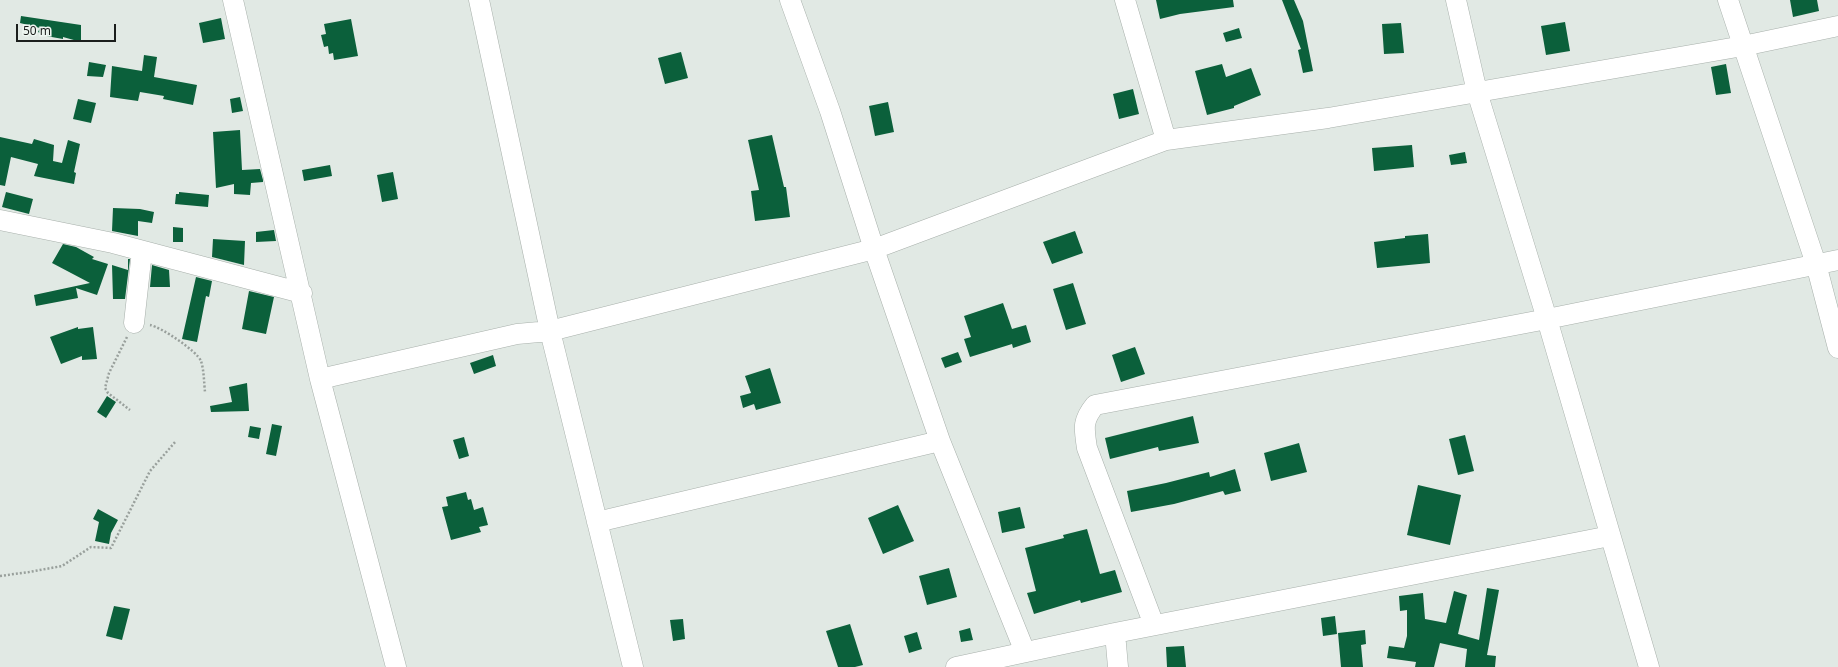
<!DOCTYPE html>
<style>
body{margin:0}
#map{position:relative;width:1838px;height:667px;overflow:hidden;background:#e1e9e4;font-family:"Noto Sans",sans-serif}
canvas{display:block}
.scale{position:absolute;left:16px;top:24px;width:100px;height:18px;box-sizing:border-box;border:2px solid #1b1e1c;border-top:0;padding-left:5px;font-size:12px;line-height:14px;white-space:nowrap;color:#1b1e1c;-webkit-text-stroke:3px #eef6f1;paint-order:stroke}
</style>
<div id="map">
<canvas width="1838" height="667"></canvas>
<div class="scale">50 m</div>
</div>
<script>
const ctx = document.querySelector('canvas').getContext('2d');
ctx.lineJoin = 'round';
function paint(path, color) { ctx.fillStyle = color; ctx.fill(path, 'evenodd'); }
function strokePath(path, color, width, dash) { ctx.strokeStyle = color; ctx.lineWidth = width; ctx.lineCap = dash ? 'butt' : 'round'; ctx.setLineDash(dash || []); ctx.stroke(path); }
const building = new Path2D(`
 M 1156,0 L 1233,0 L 1234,7 L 1180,14 L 1160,19 Z
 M 1282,0 L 1294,0 L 1303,21 L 1313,71 L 1303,73 L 1298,50 L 1301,49 Z
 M 1790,0 L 1817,0 L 1819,11 L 1793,17 Z
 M 21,16 L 81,25 L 81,42 L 63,37 L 63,39 L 46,36 L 38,32 L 40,28 L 20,23 Z
 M 221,18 L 225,39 L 203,43 L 199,23 Z
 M 351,19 L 358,56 L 334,60 L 333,53 L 329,54 L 328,46 L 324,47 L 321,35 L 326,34 L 324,24 Z
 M 1565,22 L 1570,51 L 1546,55 L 1541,26 Z
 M 1401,23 L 1404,53 L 1384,54 L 1382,24 Z
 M 1239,28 L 1242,38 L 1226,42 L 1223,33 Z
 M 681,52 L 688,78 L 665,84 L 658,58 Z
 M 144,55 L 157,57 L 154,77 L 197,85 L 193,105 L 163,99 L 164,96 L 140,92 L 138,101 L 110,97 L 112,66 L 142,71 Z
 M 89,62 L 106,65 L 103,77 L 87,76 Z
 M 1222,64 L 1226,77 L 1251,68 L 1261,95 L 1234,106 L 1234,108 L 1207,115 L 1195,71 Z
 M 1726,64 L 1731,93 L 1716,95 L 1711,67 Z
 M 1133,89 L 1139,114 L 1119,119 L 1113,94 Z
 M 240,97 L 243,111 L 232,113 L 230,99 Z
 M 78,99 L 96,103 L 91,123 L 73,119 Z
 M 888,102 L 894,132 L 875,136 L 869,106 Z
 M 240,130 L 242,170 L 260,169 L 263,180 L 263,182 L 251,183 L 250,195 L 234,194 L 234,184 L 216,188 L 213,132 Z
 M 772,135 L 784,187 L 786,187 L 790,217 L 755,221 L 751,191 L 759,190 L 748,140 Z
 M 0,137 L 32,144 L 34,139 L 54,145 L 53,161 L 62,163 L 68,140 L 80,144 L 74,172 L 76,173 L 74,184 L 34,176 L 38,164 L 11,157 L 5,186 L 0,185 Z
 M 1412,145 L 1414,167 L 1374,171 L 1372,148 Z
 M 1465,152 L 1467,163 L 1451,165 L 1449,155 Z
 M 330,165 L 332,176 L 304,181 L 302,170 Z
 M 393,172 L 398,199 L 382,202 L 377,175 Z
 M 6,192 L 33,199 L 29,214 L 2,207 Z
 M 179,192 L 209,195 L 208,207 L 175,204 L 176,194 L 179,194 Z
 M 113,208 L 140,209 L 154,212 L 152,223 L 138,221 L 138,236 L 112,231 Z
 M 173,227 L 183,228 L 183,242 L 173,242 Z
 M 274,230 L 276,241 L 256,242 L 256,232 Z
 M 1075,231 L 1083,253 L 1052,264 L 1043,242 Z
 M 1428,234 L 1430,263 L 1377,268 L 1374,242 L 1405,238 L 1405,236 Z
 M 213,239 L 245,241 L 244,265 L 212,257 Z
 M 63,244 L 76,247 L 94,257 L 92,259 L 108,264 L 97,295 L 76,288 L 78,298 L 36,306 L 34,295 L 90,283 L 52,263 Z
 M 128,259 L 130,259 L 125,299 L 113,299 L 112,265 L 128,270 Z
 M 152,265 L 169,270 L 170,287 L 150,287 Z
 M 196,277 L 212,281 L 209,297 L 206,296 L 197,342 L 182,339 Z
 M 1073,283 L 1086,324 L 1066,330 L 1053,289 Z
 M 249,291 L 274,297 L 266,334 L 242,329 Z
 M 1003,303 L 1012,329 L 1026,325 L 1031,342 L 1013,348 L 1012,344 L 970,357 L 964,339 L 971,337 L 964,316 Z
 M 78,327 L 78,329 L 93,327 L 97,359 L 82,360 L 82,356 L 61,364 L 50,337 Z
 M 1135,347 L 1145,374 L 1121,382 L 1112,355 Z
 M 958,352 L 962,362 L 945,368 L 941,358 Z
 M 493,355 L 496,366 L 474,374 L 470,363 Z
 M 770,368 L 781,403 L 756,410 L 754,404 L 743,408 L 740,396 L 751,393 L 745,376 Z
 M 247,383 L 249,411 L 211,412 L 210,406 L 232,402 L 229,387 Z
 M 107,396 L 116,402 L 106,418 L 97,412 Z
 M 1193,416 L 1199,443 L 1159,451 L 1158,447 L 1110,459 L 1105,438 Z
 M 272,424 L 282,426 L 276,456 L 266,454 Z
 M 250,426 L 261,428 L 259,439 L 248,437 Z
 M 1465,435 L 1474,471 L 1458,475 L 1449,439 Z
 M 464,437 L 469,456 L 459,459 L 453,440 Z
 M 1299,443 L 1307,472 L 1271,481 L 1264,453 Z
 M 1235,469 L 1241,491 L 1225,495 L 1223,491 L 1174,504 L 1131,512 L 1127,491 L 1166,483 L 1209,472 L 1210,477 Z
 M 1418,485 L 1461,495 L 1450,545 L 1407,535 Z
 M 466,492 L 468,500 L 471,499 L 474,510 L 483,507 L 488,525 L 479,527 L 481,532 L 451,540 L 442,507 L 448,506 L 446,497 Z
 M 898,505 L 914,541 L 883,554 L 868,518 Z
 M 1020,507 L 1025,528 L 1002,533 L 998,512 Z
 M 98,509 L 118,520 L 111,533 L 109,544 L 95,541 L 99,522 L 93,519 Z
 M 1087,529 L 1100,574 L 1115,570 L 1122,592 L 1081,603 L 1080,600 L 1034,614 L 1027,593 L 1036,591 L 1025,548 L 1064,538 L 1063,535 Z
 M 949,568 L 957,597 L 927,605 L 919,576 Z
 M 1487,588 L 1499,590 L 1487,655 L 1496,656 L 1495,667 L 1465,667 L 1467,649 L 1440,643 L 1434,667 L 1415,667 L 1416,662 L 1387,658 L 1389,646 L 1404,648 L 1407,636 L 1407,610 L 1400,611 L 1399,596 L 1423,593 L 1425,619 L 1446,623 L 1454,591 L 1467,595 L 1458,634 L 1479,640 Z
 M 114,606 L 130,609 L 122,640 L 106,636 Z
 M 1335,616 L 1337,634 L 1323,636 L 1321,618 Z
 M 683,619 L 685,639 L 673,641 L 670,620 Z
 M 850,624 L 863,665 L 855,667 L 838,667 L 826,631 Z
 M 970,628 L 973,640 L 961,642 L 959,631 Z
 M 1365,630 L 1366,644 L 1361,645 L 1363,667 L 1341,667 L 1338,633 Z
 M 917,632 L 922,649 L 909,653 L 904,636 Z
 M 1184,646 L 1186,667 L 1167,667 L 1166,647 Z`);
const path = new Path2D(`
 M 150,325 C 161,327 197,351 201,361 C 204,370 204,383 205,392
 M 127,337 L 109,373 L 105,388 L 108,393 L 130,410
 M 0,576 L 29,572 L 62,566 L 91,547 L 111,548 L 150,471 L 176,441`);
const minor = new Path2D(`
 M 233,0 L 320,379 L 396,667
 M 479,0 L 550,331 L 633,667
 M 790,0 L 830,111 L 874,249 L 940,441 L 1025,652
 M 1125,0 L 1166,140 L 1328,118 L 1743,46 L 1838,26
 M 1456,0 L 1477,92 L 1547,319 L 1649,667
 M 1728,0 L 1816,264 L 1838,348
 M 0,220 L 113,243 L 302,293
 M 134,323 L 142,251
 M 320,379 L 517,334 L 550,331 L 874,249 L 1166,140
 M 597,522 L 940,441
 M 1154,625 L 1087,448 C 1084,428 1082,421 1095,405 L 1547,319 L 1838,260
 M 1115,633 L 1118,667
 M 956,667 L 1115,633 L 1610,536`);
paint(building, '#0b603b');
strokePath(minor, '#a8b0ab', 21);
strokePath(path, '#99a09c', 2.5, [2, 2]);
strokePath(minor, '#fff', 20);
</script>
